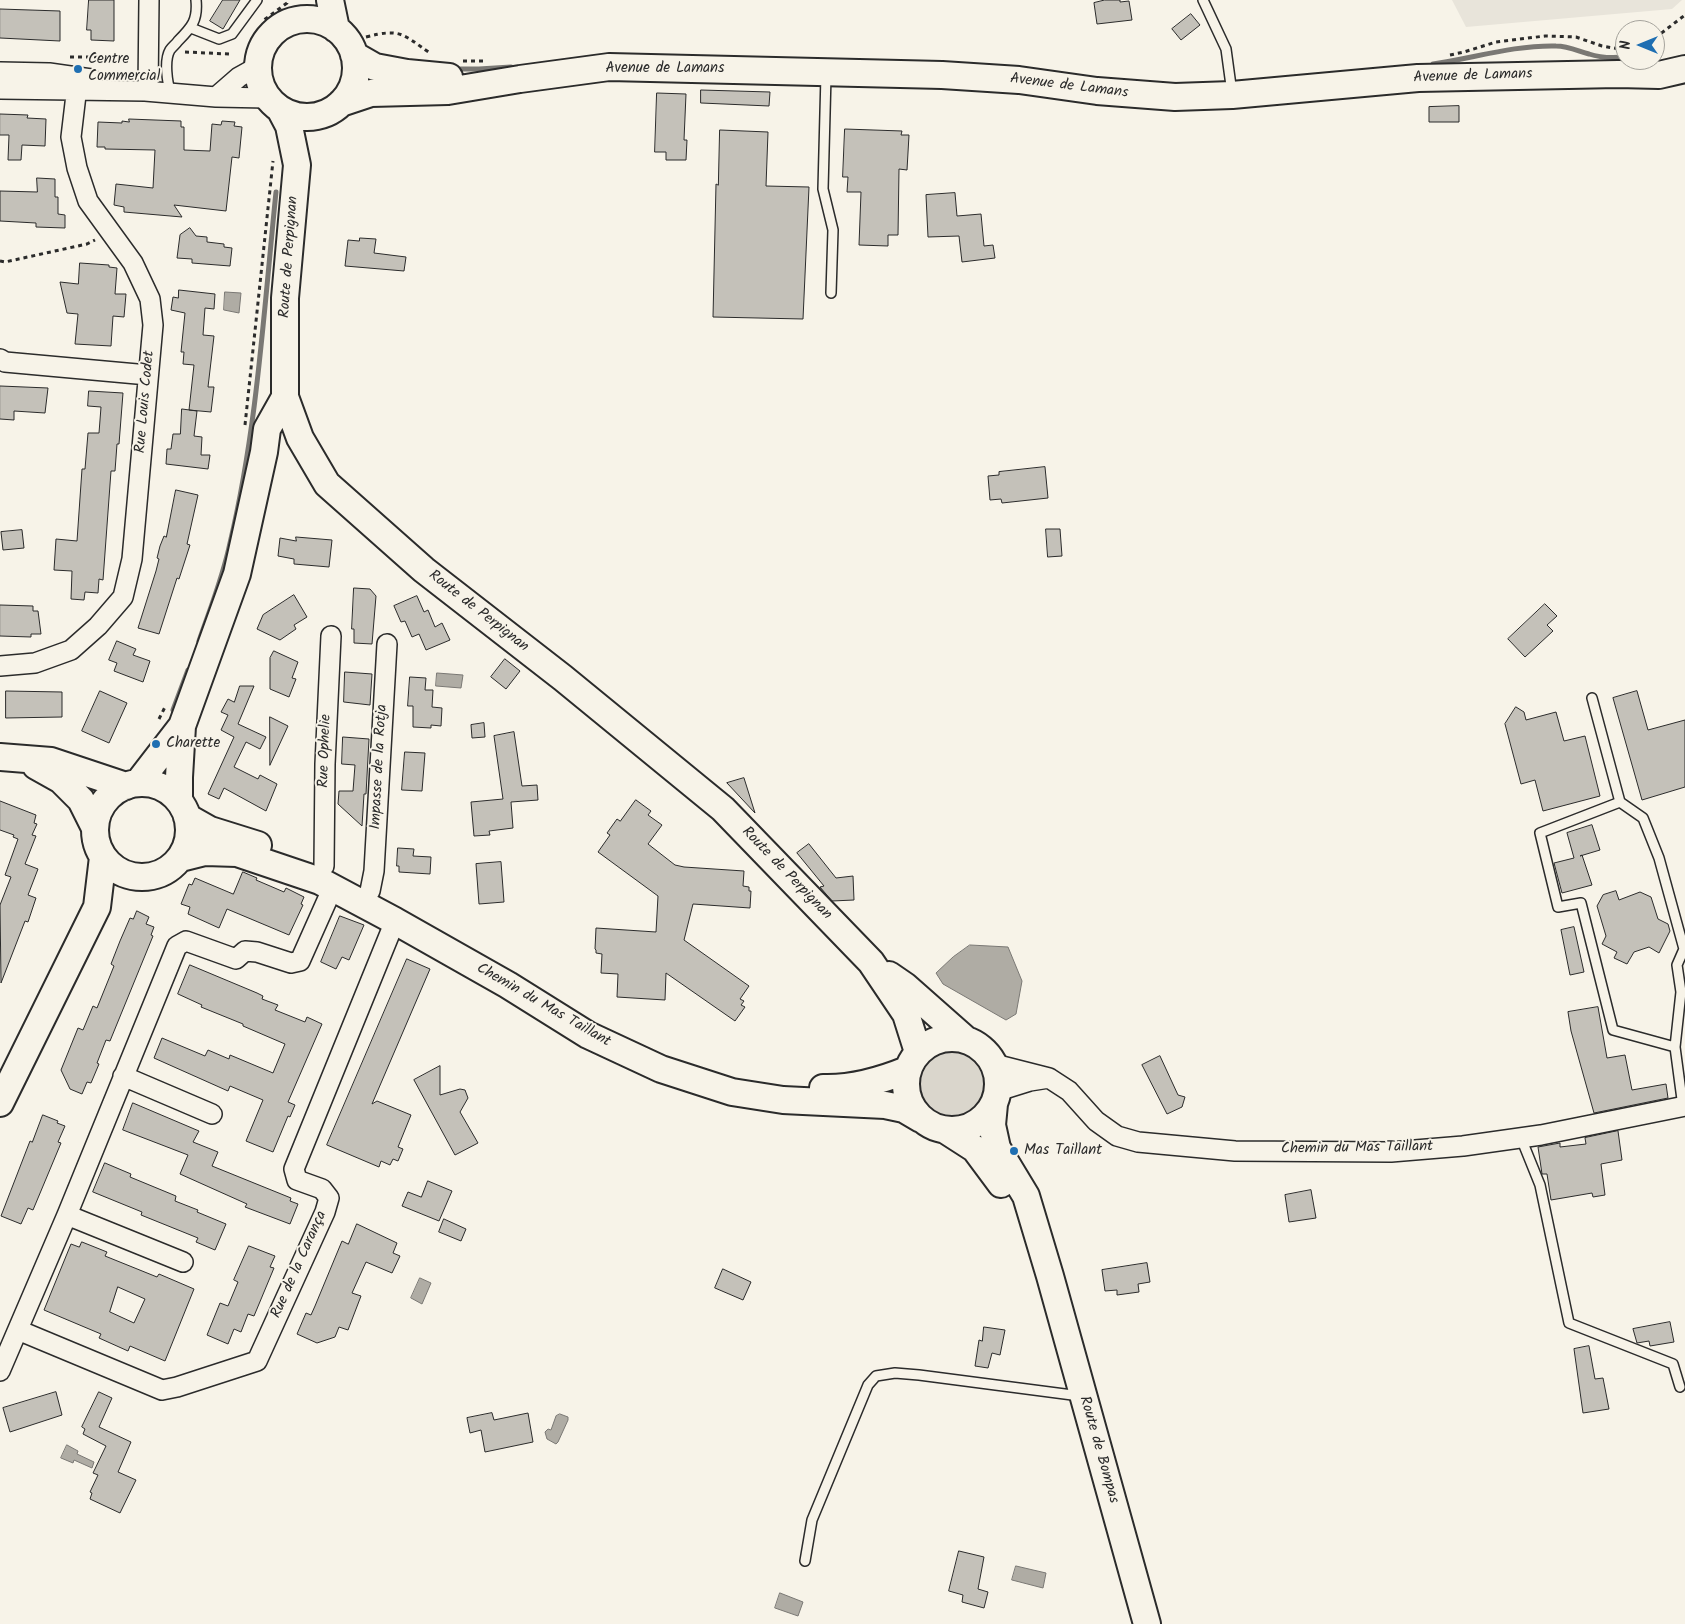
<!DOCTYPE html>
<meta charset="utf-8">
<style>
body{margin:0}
#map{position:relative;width:1685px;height:1624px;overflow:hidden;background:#f7f3e8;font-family:Kalam,sans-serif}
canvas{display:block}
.north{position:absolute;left:1615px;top:20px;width:50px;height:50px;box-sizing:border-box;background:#f7f3e8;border:1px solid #a5a39c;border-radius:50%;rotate:270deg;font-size:14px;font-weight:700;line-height:20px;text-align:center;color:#2b2b2b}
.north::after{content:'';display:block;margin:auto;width:18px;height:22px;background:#1f6fb2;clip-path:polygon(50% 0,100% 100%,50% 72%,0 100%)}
</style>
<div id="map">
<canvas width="1685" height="1624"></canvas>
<div class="north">N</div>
</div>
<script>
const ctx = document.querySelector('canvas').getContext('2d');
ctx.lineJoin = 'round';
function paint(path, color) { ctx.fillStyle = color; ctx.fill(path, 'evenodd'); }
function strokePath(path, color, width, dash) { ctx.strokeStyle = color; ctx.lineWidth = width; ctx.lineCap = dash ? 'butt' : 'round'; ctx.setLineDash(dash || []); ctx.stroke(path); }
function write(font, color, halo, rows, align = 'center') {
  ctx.font = font + ' Kalam,sans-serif'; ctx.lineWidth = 4; ctx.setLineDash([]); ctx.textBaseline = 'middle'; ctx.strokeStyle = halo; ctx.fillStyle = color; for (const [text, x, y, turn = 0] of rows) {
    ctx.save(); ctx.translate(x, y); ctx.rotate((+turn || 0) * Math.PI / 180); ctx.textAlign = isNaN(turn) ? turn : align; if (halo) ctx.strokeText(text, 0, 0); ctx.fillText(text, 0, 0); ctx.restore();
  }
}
const built = new Path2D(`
 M 1452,0 L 1682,0 L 1672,9 L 1466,27 Z`);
const green = new Path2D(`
 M919 1084a34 34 0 1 1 68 0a34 34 0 1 1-68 0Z`);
const water = new Path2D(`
 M 225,292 L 241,293 L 239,313 L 224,310 Z
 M 437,673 L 463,675 L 461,688 L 436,686 Z
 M 970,945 L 1008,947 L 1022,981 L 1016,1014 L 1006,1020 L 943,984 L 936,973 L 953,957 Z
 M 420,1278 L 431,1283 L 422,1304 L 411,1298 Z
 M 560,1414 L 568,1417 L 568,1420 L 558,1442 L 556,1444 L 547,1439 L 545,1432 L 548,1429 L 551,1430 L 556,1416 Z
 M 67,1445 L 78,1451 L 77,1454 L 94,1462 L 92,1468 L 74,1460 L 73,1463 L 61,1458 Z
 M 1016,1566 L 1046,1573 L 1043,1588 L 1012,1580 Z
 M 780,1593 L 803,1602 L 798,1616 L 775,1608 Z`);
const stream = new Path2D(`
 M 1433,64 C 1474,58 1514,45 1556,46 C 1568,46 1578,51 1589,54 C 1601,58 1612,58 1624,57
 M 452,69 L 479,69 L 511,67
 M 199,641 C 210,609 223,577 230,543 C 257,430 264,309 276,192
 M 173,710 L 188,670`);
const building = new Path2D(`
 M 89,0 L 114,0 L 114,41 L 91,40 L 91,30 L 87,30 Z
 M 223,0 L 240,0 L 223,29 L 210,21 Z
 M 1105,0 L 1120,0 L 1120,2 L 1129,1 L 1132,20 L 1097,24 L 1094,3 Z
 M 0,9 L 60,11 L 60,41 L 0,38 Z
 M 1191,14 L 1200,25 L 1181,40 L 1172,29 Z
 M 701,90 L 770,92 L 769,106 L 701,103 Z
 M 657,93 L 686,94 L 684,140 L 687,140 L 686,160 L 666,160 L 666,152 L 655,152 Z
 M 1459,106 L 1459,122 L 1429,122 L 1429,107 Z
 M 0,114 L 28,115 L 27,118 L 46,119 L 45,146 L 22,145 L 21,160 L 8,160 L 9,135 L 0,135 Z
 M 129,119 L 181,121 L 181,127 L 184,127 L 184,150 L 210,151 L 212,124 L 221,125 L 222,121 L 235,122 L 234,126 L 242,127 L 239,158 L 232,157 L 226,211 L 174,205 L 182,217 L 124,212 L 124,207 L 114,205 L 116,184 L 153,188 L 155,150 L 105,149 L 105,147 L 97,147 L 98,122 L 122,123 L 122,121 L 129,122 Z
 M 845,129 L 902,131 L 901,135 L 909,135 L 907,170 L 899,169 L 898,235 L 888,235 L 888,246 L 859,245 L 861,192 L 847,192 L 848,177 L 843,177 Z
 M 720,130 L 768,132 L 766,186 L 809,187 L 803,319 L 713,317 L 716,184 L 718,185 Z
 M 37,178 L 55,179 L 55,197 L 58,197 L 58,214 L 65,215 L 65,228 L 36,227 L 36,223 L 0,221 L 0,191 L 37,192 Z
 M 955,193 L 957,216 L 981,214 L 984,246 L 993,245 L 995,258 L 962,262 L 959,236 L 928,237 L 926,195 Z
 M 190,228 L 196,236 L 207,237 L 207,242 L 224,244 L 224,247 L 232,248 L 230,266 L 192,263 L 192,259 L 177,258 L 180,235 Z
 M 360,238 L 376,239 L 374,253 L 406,257 L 404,271 L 345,266 L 348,240 L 359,241 Z
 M 80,263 L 109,265 L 109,267 L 117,268 L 115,294 L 126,294 L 124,317 L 113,316 L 111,346 L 75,344 L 78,314 L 67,313 L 60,282 L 78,284 Z
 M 179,290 L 215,294 L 214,309 L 205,308 L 203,335 L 214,336 L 208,387 L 214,387 L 211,412 L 189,410 L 194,365 L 183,364 L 184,352 L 181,352 L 185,313 L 171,310 L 173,297 L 178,298 Z
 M 0,386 L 48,388 L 45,413 L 14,411 L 14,420 L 0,419 Z
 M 89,391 L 123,393 L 119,444 L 117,444 L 115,471 L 111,471 L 103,580 L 99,579 L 98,593 L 85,592 L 84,600 L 71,599 L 72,571 L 54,570 L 56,539 L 77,541 L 82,469 L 85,469 L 88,433 L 99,433 L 101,407 L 88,406 Z
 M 182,409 L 197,411 L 194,436 L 202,437 L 201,455 L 210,455 L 208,469 L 166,464 L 167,449 L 171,449 L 173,434 L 180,434 Z
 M 1045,467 L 1048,498 L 1002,503 L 1001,499 L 990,500 L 988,476 L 999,475 L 999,472 Z
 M 176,490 L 198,495 L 187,544 L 190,545 L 179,579 L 177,578 L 159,634 L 138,628 L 156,571 L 159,559 L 157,558 L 160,546 L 164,536 L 166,537 Z
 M 1046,529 L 1060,529 L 1062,556 L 1048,557 Z
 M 22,530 L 24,548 L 3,550 L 1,532 Z
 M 296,537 L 332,540 L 329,567 L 294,564 L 294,559 L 278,556 L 280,538 L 296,541 Z
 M 354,588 L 370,589 L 376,596 L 372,644 L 354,643 L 354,629 L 352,629 Z
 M 294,595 L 307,617 L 294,625 L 296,629 L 280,640 L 257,629 L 263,615 Z
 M 417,596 L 424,612 L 428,610 L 435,627 L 442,623 L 450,640 L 426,650 L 419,634 L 412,637 L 405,621 L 401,622 L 394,606 Z
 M 1545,604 L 1557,616 L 1547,625 L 1553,631 L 1525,657 L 1508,639 Z
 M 0,605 L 33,606 L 33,611 L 38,611 L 41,634 L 31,634 L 31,637 L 0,636 Z
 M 117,641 L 136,649 L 133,655 L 150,661 L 143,682 L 114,671 L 117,663 L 109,660 Z
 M 274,651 L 298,662 L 292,678 L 296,679 L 289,697 L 270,689 L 270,658 Z
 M 505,659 L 520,671 L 506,689 L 491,677 Z
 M 345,672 L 372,674 L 370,705 L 344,702 Z
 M 410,677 L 426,678 L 425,690 L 433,690 L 432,707 L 442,708 L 441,726 L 431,725 L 431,728 L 413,727 L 413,706 L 408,706 Z
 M 240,686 L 254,686 L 238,724 L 266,737 L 260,749 L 246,742 L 234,767 L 258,779 L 260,775 L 277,784 L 266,811 L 224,788 L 219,799 L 208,794 L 234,737 L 221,730 L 228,715 L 221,712 L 228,699 L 234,702 Z
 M 6,691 L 62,692 L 62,717 L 6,718 Z
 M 100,691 L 127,703 L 109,743 L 82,731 Z
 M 1637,691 L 1648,730 L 1685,720 L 1685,787 L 1642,800 L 1613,698 Z
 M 1516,707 L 1524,712 L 1526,720 L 1556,712 L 1564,741 L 1585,736 L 1600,796 L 1543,811 L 1535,780 L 1521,784 L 1505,724 Z
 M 270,717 L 288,726 L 270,765 Z
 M 484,723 L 485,737 L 472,738 L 471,725 Z
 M 514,732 L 522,786 L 537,785 L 538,800 L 511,802 L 513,828 L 489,831 L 490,835 L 474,836 L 471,802 L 503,799 L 494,736 Z
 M 343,737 L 369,739 L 366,794 L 364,794 L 362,826 L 338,804 L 339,791 L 353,791 L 355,765 L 342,764 Z
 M 405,752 L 425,753 L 422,791 L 402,790 Z
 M 744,778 L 755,813 L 727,783 Z
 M 636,800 L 651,811 L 648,815 L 662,825 L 648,844 L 675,865 L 684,867 L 744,871 L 743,886 L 749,887 L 749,891 L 751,891 L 750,908 L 693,904 L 684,940 L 749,986 L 740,999 L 744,1001 L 741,1005 L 745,1007 L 735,1021 L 666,973 L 665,1000 L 617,997 L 618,974 L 601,973 L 602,954 L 596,953 L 596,950 L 595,949 L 596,928 L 656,932 L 658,896 L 598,852 L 610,835 L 607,833 L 617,819 L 620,821 Z
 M 0,801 L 36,815 L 34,823 L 37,824 L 32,835 L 36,836 L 25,864 L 38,869 L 28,895 L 36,898 L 28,922 L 25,921 L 1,983 L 0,905 L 11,877 L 5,875 L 18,839 L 13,837 L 14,835 L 0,830 Z
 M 1592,825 L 1600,850 L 1580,856 L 1582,855 L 1592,885 L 1562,893 L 1554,863 L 1574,858 L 1567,833 Z
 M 809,844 L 836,878 L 853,876 L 854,900 L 832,901 L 820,887 L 824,886 L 797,853 Z
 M 398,848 L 414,849 L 413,856 L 431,857 L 430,874 L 399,872 L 399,866 L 397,866 Z
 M 501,862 L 504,902 L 479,904 L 476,864 Z
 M 243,872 L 257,878 L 256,880 L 284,892 L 286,888 L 304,897 L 301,904 L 303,905 L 289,935 L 227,909 L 219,928 L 188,914 L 190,907 L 181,904 L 189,884 L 192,885 L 195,878 L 233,894 Z
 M 1616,891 L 1619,900 L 1640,892 L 1651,897 L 1658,919 L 1668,924 L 1670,931 L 1659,953 L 1649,947 L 1634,952 L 1627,964 L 1614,958 L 1617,952 L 1602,944 L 1606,936 L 1597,906 L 1603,895 Z
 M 137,911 L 149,917 L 146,924 L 154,927 L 151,935 L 153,936 L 110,1041 L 106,1040 L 97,1063 L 99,1064 L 91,1083 L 87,1082 L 82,1094 L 70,1089 L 61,1070 L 78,1028 L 83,1030 L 93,1006 L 97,1008 L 114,966 L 111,964 L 120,941 L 130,918 L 133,919 Z
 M 340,916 L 364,925 L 349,960 L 342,957 L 336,969 L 321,962 Z
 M 1574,927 L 1584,972 L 1570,975 L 1561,930 Z
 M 407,959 L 430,969 L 372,1104 L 377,1101 L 411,1115 L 398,1147 L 403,1149 L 398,1161 L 393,1159 L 390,1165 L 381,1161 L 379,1167 L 327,1145 Z
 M 190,965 L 257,993 L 263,996 L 262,999 L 278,1005 L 275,1010 L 305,1022 L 307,1017 L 322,1024 L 288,1102 L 295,1105 L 290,1117 L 288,1116 L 273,1152 L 246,1141 L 263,1100 L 230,1086 L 228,1091 L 154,1058 L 162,1038 L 205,1056 L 208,1050 L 229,1059 L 230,1055 L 273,1073 L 285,1044 L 243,1026 L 243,1024 L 201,1007 L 202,1005 L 178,994 Z
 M 1598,1007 L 1607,1058 L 1625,1055 L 1632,1090 L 1666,1084 L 1668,1098 L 1594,1113 L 1571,1031 L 1568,1012 Z
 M 1160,1056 L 1178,1095 L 1185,1097 L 1182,1107 L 1167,1114 L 1142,1065 Z
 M 440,1066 L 440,1095 L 460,1089 L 465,1090 L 468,1098 L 460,1112 L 478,1143 L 455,1155 L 414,1080 Z
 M 133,1103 L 199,1131 L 193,1142 L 218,1152 L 212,1166 L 291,1198 L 290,1201 L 298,1204 L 290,1224 L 245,1207 L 247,1204 L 180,1174 L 188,1155 L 123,1130 Z
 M 43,1115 L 58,1121 L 57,1123 L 65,1126 L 58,1142 L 61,1143 L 33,1210 L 28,1208 L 21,1224 L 1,1216 L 30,1141 L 32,1142 Z
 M 1618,1131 L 1622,1160 L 1601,1164 L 1605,1195 L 1593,1197 L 1592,1193 L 1551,1200 L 1547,1174 L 1542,1174 L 1538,1147 L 1560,1143 L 1560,1147 L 1586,1144 L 1585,1138 Z
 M 105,1163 L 131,1174 L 130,1177 L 176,1196 L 175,1201 L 198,1210 L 197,1212 L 226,1224 L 215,1250 L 196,1242 L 198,1238 L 141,1215 L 142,1212 L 93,1192 Z
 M 428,1181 L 452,1191 L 439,1221 L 402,1206 L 408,1192 L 421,1197 Z
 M 1311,1190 L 1316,1218 L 1289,1222 L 1285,1195 Z
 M 444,1219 L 466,1229 L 461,1241 L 439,1232 Z
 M 357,1224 L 397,1243 L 393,1253 L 400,1256 L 392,1273 L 366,1262 L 352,1293 L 361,1296 L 348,1330 L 339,1327 L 335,1337 L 317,1343 L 297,1334 L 306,1313 L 311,1315 L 315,1306 L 342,1241 L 348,1244 Z
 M 82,1242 L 107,1252 L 105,1256 L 157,1277 L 159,1274 L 194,1289 L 165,1361 L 130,1346 L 128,1351 L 99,1338 L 101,1334 L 44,1310 L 71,1244 L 79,1247 ZM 118,1287 L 145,1299 L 134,1323 L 110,1312 Z
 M 249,1246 L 275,1256 L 270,1267 L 274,1268 L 254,1316 L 248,1314 L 241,1332 L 234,1329 L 228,1344 L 207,1335 L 220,1303 L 228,1306 L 238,1282 L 234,1280 Z
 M 1147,1263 L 1150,1282 L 1138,1284 L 1139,1292 L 1117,1295 L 1117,1290 L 1105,1291 L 1102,1270 Z
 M 723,1269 L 751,1282 L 743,1300 L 715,1288 Z
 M 1670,1322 L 1674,1342 L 1650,1346 L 1649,1341 L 1637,1343 L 1633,1329 Z
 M 984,1327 L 1005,1330 L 1000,1355 L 992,1353 L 988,1368 L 975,1366 L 979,1340 L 982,1341 Z
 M 1589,1346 L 1595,1379 L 1603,1378 L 1609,1409 L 1583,1413 L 1574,1349 Z
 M 56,1392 L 62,1415 L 10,1432 L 3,1408 Z
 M 99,1392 L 112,1398 L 99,1427 L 131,1442 L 118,1472 L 136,1480 L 120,1513 L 90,1499 L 92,1493 L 90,1492 L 98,1475 L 93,1473 L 106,1446 L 83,1434 L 85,1429 L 82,1427 Z
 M 492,1413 L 494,1420 L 528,1413 L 533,1442 L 485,1452 L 481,1430 L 470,1433 L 467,1418 Z
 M 959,1551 L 984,1557 L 978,1589 L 988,1592 L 984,1608 L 962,1602 L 963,1595 L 949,1591 Z`);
const path = new Path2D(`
 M 272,33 L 264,20 L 287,3 L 288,0
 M 366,37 C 401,28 402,34 430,53
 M 1655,38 L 1685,15
 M 185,52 L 229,54
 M 1450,55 L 1464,52 L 1496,42 L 1545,36 L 1576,37 L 1602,46 L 1625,50
 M 70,57 L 132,57
 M 463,61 L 486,61
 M 0,261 L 5,262 L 87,244 L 95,240
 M 245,425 L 273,161
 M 159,719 L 165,707`);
const lane = new Path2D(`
 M 1203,0 L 1226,49 L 1232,93
 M 191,28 L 219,39 L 232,34 L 257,0
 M 826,75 L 823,189 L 833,230 L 831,293
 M 171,93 C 167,83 164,60 170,50 C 172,47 176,44 178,41 C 192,27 198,20 196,0
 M 1592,698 L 1620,802 L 1540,833 L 1558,907 L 1581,903 L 1613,1030 L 1675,1047 L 1683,1107
 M 1620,802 L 1643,818 L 1659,858 L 1684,949 L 1677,965 L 1681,992 L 1675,1047
 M 1521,1138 L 1540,1185 L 1569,1323 L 1673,1364 L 1680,1387
 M 805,1561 L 812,1520 L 868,1385 L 876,1376 L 895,1373 L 919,1375 L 1080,1396`);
const street = new Path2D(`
 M 0,72 L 49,73 L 91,79
 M 0,89 L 145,91 L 216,97 L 267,98
 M 148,91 L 149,0
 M 216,97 L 239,77 L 257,67
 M 0,359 L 5,362 L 148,375
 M 0,666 L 35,663 L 71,650 L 98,626 L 123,597 L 132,559 L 153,325 L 150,299 L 133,263 L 88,201 L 77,168 L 71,137 L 78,78
 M 324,866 L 325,764 L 331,636
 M 370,891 L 374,871 L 387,644
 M 994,1064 L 1049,1078 L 1030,1081 L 998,1091
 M 123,1076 L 212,1114
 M 1049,1078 L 1069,1091 L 1096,1121 L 1117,1136 L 1138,1142 L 1235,1151 L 1391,1152 L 1463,1146 L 1541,1135 L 1685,1106
 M 67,1215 L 183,1262
 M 18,1330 L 162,1390 L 177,1387 L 257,1361 L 325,1212 L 329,1198 L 322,1189 L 297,1180 L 294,1169 L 395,921
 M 0,1371 L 67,1215 L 177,946 L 186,941 L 236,959 L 245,951 L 257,952 L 291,963 L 300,961 L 333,887`);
const secondary = new Path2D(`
 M 330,0 L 336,29
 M258 68a49 49 0 1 1 98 0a49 49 0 1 1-98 0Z
 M 354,55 L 375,67 L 407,73 L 449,77
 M 341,103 L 371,93 L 448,91 L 520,79 L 609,67 L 942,75 L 1019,80 L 1097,91 L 1175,97 L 1232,95 L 1418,78 L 1618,74 L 1659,75 L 1685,69
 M 280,109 L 289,126 L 297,165 L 285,298 L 285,397 L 300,438 L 327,484 L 424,570 L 563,678 L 723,809 L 871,962 L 906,1014 L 918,1052
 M 0,757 L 51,761 L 126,786
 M 36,766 L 61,780 L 81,800 L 95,828
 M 138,783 L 182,726
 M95 830a47 47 0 1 1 94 0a47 47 0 1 1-94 0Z
 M 179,801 L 179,777 L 182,726 L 237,574 L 264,452 L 267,429 L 285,397
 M 187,817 L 210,830 L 258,845
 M 181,858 L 205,852 L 237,853 L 320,881 L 395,921 L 508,985 L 588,1035 L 661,1069 L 732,1092 L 783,1100 L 885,1105 L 904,1109 L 921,1119
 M 889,975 L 905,986 L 965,1039
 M906 1084a46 46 0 1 1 92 0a46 46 0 1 1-92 0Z
 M 823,1088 C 852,1089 880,1081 907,1070
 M 0,1103 L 97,907 L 103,857
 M 994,1104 L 992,1125 L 997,1148 L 1026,1196 L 1050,1276 L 1147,1624
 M 947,1131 L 975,1149 L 1001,1184`);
const markers = [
 [78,69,5,"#1f6fb2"],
 [156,744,5,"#1f6fb2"],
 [1014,1151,5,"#1f6fb2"]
];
const poiNames = [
 ["Centre",88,60],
 ["Commercial",88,77],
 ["Charette",166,744],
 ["Mas Taillant",1024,1151]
];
const streetNames = [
 ["Avenue de Lamans",665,69],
 ["Avenue de Lamans",1473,77,-2],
 ["Avenue de Lamans",1069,87,7],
 ["Route de Perpignan",290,257,-86],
 ["Rue Louis Codet",146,402,-85],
 ["Route de Perpignan",478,612,38],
 ["Rue Ophelie",326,751,-88],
 ["Impasse de la Rotja",380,767,-87],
 ["Route de Perpignan",786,874,46],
 ["Chemin du Mas Taillant",543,1006,30],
 ["Chemin du Mas Taillant",1357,1149,-1],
 ["Rue de la Carança",300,1265,-66],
 ["Route de Bompas",1098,1450,74]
];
paint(built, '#e8e4da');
paint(green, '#dad6cc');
paint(water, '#afaca4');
strokePath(water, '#7a7874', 1);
strokePath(stream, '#7a7874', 5);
paint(building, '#c4c1b9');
strokePath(building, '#2b2b2b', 1);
strokePath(lane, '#2b2b2b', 12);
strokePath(street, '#2b2b2b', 22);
strokePath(secondary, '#2b2b2b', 30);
strokePath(path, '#2b2b2b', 3, [4, 4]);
strokePath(lane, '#f7f3e8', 9);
strokePath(street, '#f7f3e8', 19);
strokePath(secondary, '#f7f3e8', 26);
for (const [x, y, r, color] of markers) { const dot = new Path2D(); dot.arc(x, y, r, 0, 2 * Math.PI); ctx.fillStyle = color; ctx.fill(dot); strokePath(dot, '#f7f3e8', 2); }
write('15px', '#2b2b2b', '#f7f3e8', poiNames, 'left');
write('15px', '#2b2b2b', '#f7f3e8', streetNames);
</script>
